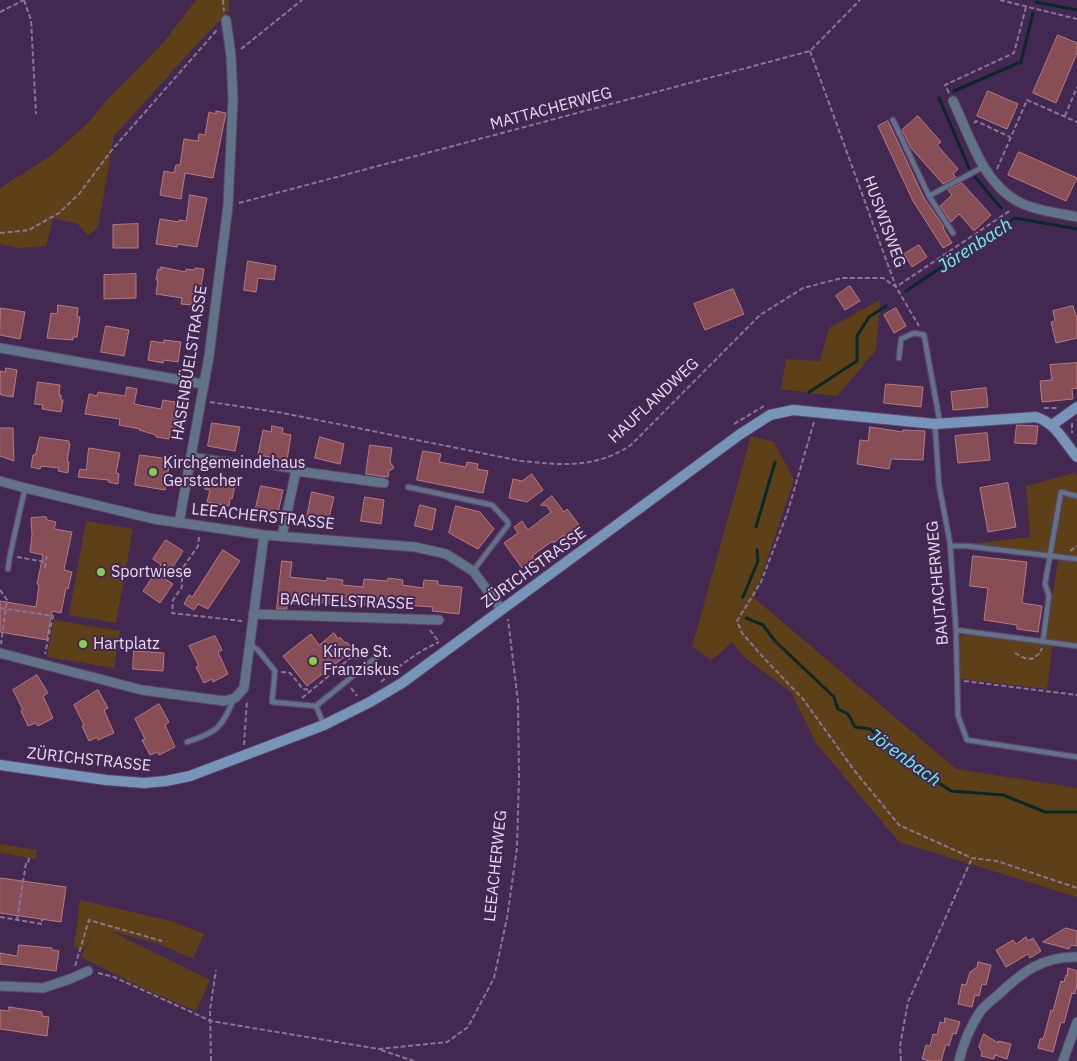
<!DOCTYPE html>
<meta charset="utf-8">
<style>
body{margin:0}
canvas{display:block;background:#432852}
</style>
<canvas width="1077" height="1061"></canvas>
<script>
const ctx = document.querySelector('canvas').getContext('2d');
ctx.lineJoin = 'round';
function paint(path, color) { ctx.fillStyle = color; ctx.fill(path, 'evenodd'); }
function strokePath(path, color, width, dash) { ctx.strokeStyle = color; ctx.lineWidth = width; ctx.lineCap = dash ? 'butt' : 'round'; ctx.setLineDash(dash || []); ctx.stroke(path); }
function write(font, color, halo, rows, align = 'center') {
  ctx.font = font + ' "IBM Plex Sans",sans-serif'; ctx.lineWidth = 4; ctx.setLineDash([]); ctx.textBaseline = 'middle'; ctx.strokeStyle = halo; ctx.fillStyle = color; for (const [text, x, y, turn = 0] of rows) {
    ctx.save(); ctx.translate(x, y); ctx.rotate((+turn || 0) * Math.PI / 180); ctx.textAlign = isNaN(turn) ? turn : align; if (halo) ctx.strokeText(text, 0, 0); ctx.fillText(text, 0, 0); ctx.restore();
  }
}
const green = new Path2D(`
 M 196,0 L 229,0 L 229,11 L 197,44 L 114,136 L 98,227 L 88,236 L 78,224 L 53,218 L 46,246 L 18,248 L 0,244 L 0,188 L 52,155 L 87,124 L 108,99 L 164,42 Z
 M 880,300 L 876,350 L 837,396 L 781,389 L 786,359 L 820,361 L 829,328 Z
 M 751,436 L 774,442 L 794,480 L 754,598 L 956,769 L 1077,788 L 1077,897 L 899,842 L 816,743 L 791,692 L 744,657 L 732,642 L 712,660 L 692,647 Z
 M 1074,473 L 1077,475 L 1077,643 L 1053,640 L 1047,689 L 960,679 L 960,636 L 969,634 L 1045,645 L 1059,554 L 970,544 L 1030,537 L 1026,486 Z
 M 86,521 L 133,529 L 116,623 L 69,615 Z
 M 54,620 L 120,631 L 114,668 L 47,657 Z
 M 0,844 L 37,850 L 36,859 L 0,853 Z
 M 80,900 L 171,921 L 204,934 L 193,959 L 162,945 L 108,930 L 210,980 L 196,1011 L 144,989 L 81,957 L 96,927 L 84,949 L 74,947 Z`);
const stream = new Path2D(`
 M 1036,2 L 1077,10
 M 954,91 L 1021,62 L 1033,13
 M 939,98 L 969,168
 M 975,177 L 1001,208
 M 906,291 L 1015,218 L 1077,229
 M 809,392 L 857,361 L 857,336 L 869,317 L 886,306
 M 756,527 L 775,462
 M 743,597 L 758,561 L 757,550
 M 746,618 L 763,625 L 775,641 L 834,697 L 838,709 L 848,714 L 855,727 L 870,729 L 901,758 L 951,791 L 1003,795 L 1045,812 L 1077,812`);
const building = new Path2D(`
 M 1058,35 L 1077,43 L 1077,53 L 1056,103 L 1033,93 Z
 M 988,91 L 1018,104 L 1007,129 L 977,116 Z
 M 216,111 L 226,113 L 213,178 L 185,173 L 181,199 L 160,195 L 164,171 L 174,173 L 176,165 L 180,165 L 184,139 L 198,141 L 199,134 L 205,135 L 209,112 L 216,114 Z
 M 918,116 L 941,142 L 937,145 L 958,169 L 953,174 L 956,177 L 943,184 L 911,148 L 902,130 Z
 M 888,121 L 924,198 L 944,227 L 943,228 L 952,243 L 943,248 L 913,201 L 878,126 Z
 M 1019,152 L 1077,178 L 1066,201 L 1008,175 Z
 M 962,183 L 991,215 L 974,231 L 959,214 L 951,222 L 940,206 L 952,195 L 948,190 Z
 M 190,195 L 207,198 L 197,247 L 178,244 L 177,247 L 156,244 L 160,219 L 179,222 L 179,220 L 186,221 Z
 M 138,224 L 138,248 L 113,248 L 113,225 Z
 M 919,245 L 927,257 L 912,267 L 904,254 Z
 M 248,261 L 276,266 L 274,280 L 258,278 L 256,292 L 244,290 Z
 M 161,267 L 186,272 L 186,269 L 194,270 L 195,268 L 204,269 L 199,298 L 193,297 L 192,305 L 181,304 L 182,298 L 156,294 L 158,280 L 156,280 L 158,269 L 161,270 Z
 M 136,274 L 136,298 L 104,299 L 104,275 Z
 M 850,286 L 860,301 L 845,310 L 836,296 Z
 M 733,289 L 744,314 L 705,330 L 694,304 Z
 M 58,305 L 78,308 L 77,317 L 80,317 L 77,337 L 73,337 L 73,340 L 47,338 L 51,313 L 57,314 Z
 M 1073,306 L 1076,316 L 1077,316 L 1077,338 L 1056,343 L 1051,322 L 1055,321 L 1053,311 Z
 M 1,308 L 25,312 L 20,339 L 0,335 Z
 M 896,308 L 906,326 L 894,333 L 884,315 Z
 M 106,326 L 129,330 L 124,356 L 101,352 Z
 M 164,340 L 181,342 L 178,362 L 164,360 L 163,363 L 148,360 L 151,341 L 164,343 Z
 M 1077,363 L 1077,388 L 1072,389 L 1073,399 L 1042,402 L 1040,381 L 1052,380 L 1050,365 Z
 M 6,368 L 17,370 L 13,397 L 1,395 L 0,392 L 0,371 L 5,372 Z
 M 38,382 L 60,385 L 59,395 L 61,395 L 61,400 L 63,400 L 61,412 L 42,409 L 43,405 L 35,404 Z
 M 886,384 L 923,387 L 921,407 L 884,403 Z
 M 127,387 L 137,389 L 134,404 L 161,409 L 163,400 L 175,402 L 174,404 L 180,406 L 175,432 L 170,431 L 169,439 L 156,437 L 156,435 L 139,430 L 140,429 L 119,425 L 120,419 L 85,414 L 89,394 L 97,396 L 98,392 L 125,396 Z
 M 986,388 L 988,407 L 953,410 L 951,392 Z
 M 212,423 L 240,427 L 235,451 L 208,446 Z
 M 1017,425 L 1038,426 L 1036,444 L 1015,443 Z
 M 272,426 L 283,428 L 282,433 L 291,435 L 287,460 L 258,455 L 263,430 L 271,432 Z
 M 870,427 L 903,432 L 903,430 L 925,431 L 923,460 L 891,459 L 889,469 L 857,464 L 860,440 L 868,441 Z
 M 0,428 L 13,428 L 14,461 L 0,456 Z
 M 987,433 L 990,460 L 958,463 L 955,436 Z
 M 40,437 L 69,441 L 69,444 L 70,444 L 67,462 L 69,462 L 68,473 L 58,471 L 59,468 L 41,466 L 40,469 L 31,467 L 33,455 L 35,455 Z
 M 320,437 L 344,444 L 340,464 L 315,458 Z
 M 370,445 L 392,448 L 390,462 L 394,468 L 389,471 L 388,477 L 366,474 Z
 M 89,448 L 120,453 L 116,473 L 119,474 L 118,484 L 108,482 L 109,480 L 78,477 L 80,469 L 86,470 Z
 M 423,451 L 441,454 L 439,462 L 466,467 L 467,462 L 478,464 L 477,469 L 488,471 L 483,493 L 417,480 Z
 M 140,455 L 170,459 L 165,490 L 135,485 Z
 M 532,474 L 543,490 L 527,502 L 509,498 L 513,479 L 522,481 Z
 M 207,479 L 235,485 L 232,499 L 230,498 L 229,506 L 207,502 L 210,490 L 205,489 Z
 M 1008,483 L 1016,527 L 988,532 L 980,488 Z
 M 261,486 L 283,490 L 277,517 L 255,512 Z
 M 312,492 L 334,497 L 328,522 L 307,517 Z
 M 552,496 L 564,512 L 567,509 L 580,526 L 566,536 L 562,536 L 555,542 L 551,542 L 532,556 L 534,558 L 522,568 L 504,543 L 518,533 L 514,527 L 522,521 L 528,530 L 551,512 L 547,506 L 541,505 Z
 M 365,497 L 384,500 L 381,524 L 361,521 Z
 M 420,505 L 436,509 L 432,530 L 415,526 Z
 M 456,506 L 480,512 L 494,529 L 478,549 L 449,533 Z
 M 46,517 L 47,520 L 56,522 L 54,529 L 72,532 L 64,570 L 72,572 L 68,589 L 66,588 L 61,613 L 52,611 L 47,640 L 0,632 L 0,601 L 36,607 L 39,585 L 37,584 L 43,555 L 30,552 L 32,535 L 31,518 Z
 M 166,540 L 183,551 L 165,579 L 173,584 L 160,603 L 143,591 L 161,565 L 153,559 Z
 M 223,550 L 240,561 L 208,609 L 198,604 L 194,610 L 184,604 L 189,595 L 192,597 Z
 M 973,556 L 1027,562 L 1022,603 L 1042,606 L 1038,632 L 1017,629 L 1017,625 L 984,620 L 988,588 L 970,586 Z
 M 282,561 L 292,562 L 290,577 L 327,581 L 327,578 L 343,580 L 342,585 L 363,587 L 364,579 L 387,581 L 388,578 L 403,580 L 402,585 L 423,588 L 424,580 L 438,581 L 438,585 L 462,587 L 459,614 L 432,611 L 433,607 L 376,603 L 375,606 L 340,602 L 340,605 L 316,602 L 315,606 L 287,602 L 287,609 L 277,609 Z
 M 334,633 L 338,639 L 340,637 L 345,643 L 347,642 L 353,650 L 307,686 L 283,656 L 311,634 L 319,645 Z
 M 215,636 L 222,650 L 218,652 L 228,674 L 213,682 L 212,679 L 204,683 L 196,667 L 199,666 L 189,646 Z
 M 134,651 L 164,653 L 163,671 L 133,669 Z
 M 37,675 L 48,693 L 43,696 L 53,718 L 38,726 L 36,723 L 28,726 L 21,711 L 23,710 L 13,690 Z
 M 98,690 L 108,708 L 104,710 L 114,733 L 98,740 L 97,737 L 89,741 L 82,726 L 84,725 L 74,705 Z
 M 159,704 L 169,722 L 165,725 L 175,747 L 159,755 L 158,752 L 150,755 L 142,740 L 145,739 L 135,719 Z
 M 0,878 L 66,887 L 61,922 L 0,913 Z
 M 1066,928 L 1077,931 L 1077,946 L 1071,945 L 1069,949 L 1043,942 Z
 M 1026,937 L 1028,941 L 1033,938 L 1041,951 L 1030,958 L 1028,954 L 1006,967 L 996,950 L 1013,940 L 1016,944 Z
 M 19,945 L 52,948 L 52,950 L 59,951 L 56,971 L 0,964 L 0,953 L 17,956 Z
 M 978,962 L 991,965 L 986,985 L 982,984 L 979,996 L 975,995 L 972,1007 L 958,1004 L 962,984 L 966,985 L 970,972 L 977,967 Z
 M 1068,968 L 1077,971 L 1077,985 L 1075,994 L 1072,993 L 1064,1023 L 1061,1022 L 1053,1052 L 1038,1048 L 1040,1039 L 1043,1039 L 1045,1033 L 1051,1010 L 1053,1011 L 1061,981 L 1064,982 L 1066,975 L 1067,976 Z
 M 9,1007 L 42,1012 L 42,1016 L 49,1017 L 47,1036 L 0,1029 L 0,1010 L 9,1011 Z
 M 945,1018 L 960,1022 L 956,1034 L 953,1033 L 949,1046 L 946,1044 L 941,1061 L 930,1061 L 922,1059 L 926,1045 L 930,1046 L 933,1034 L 937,1035 L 940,1022 L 944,1023 Z
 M 984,1034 L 998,1043 L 998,1041 L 1011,1044 L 1007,1059 L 995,1055 L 994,1059 L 981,1056 L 982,1052 L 979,1047 Z`);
const path = new Path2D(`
 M 24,0 L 31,20 L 36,114
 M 223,0 L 224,11
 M 1000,0 L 1077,19
 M 0,12 L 24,0
 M 241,49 L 302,0
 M 810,51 L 896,287 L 1011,210
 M 949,93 L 945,85 L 1014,53 L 1026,7
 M 1065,116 L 1077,87
 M 974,123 L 976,121 L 1010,137
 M 997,169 L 1027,100 L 1077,122
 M 239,203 L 810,51 L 860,0
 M 0,233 L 29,230 L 59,213 L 79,194 L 111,151 L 217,30
 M 210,402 L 283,413 L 521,461 C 561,465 595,469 631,445 L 760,315 L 803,288 L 842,278 L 883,278 L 896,287 L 919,326
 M 1044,408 L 1059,408
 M 814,422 L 787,514 L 761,582 L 737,621 L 742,633 L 763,657 L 803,699 L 854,770 L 899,825 L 972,858 L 997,861 L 1077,888
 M 1072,423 L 1072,433
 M 734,424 L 764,406
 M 199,537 L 198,546 L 182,569 L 182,587 L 173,600 L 172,613 L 242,621
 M 1070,551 L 1077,546
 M 17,557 L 46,562
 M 45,568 L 47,555
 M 0,590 L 7,600 L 1,644
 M 0,608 L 53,616 L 45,654
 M 430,630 L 439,642
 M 1015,653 L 1024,658 L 1032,659 L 1040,653 L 1042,648
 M 333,666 L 341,677
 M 281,672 L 290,673 L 303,689 L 311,690
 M 964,681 L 1077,695
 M 381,682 C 399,666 417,652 439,642
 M 351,688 L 357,696
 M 302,698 L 354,655 L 359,661
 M 244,745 L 247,700
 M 0,917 L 42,924 L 42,919
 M 17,920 L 26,863 L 28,863 L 29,858
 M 75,966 L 89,920 L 162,941
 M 98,973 L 114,977 L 211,1021 L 379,1049 L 447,1042 L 468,1027 L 494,978 L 507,918 L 517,848 L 519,776 L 518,702 L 508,619
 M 381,1050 L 414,1061
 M 211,1061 L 210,1010 L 216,970
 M 901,1061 L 900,1046 L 908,1002 L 972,858`);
const lane = new Path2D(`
 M 893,120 L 929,196
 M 953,233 L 929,196 L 983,167
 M 899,358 L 901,339 L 914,333 L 924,335 L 940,423
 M 935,425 L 939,485 L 950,543 L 956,630 L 958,716 L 967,740 L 1077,757
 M 191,455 L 239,462
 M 254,464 L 296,471
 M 408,487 L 492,505 L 508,522 L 508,525 L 473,571
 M 950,546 L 967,546 L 1077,559
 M 8,569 L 10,555 L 25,488
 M 956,630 L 1077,646
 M 1043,641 L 1049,596 L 1045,584 L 1061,492 L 1077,496
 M 251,645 L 258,650 L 275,671 L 272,702 L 316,706 L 324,725
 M 316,706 L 385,650
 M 187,742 C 218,732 221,728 234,699`);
const street = new Path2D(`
 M 953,101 C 970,136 983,185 1021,203 C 1037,211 1059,213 1077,217
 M 0,348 L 203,384
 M 0,481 L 25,488 L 154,519 L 264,535 L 415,547 L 446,554 L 473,571 L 502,610
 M 179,523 L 209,356 L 228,206 L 233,99 L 231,56 L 226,20
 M 282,536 L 296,471 L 384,483
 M 253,614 L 439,620
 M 0,653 L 142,690 L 224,701 L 235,698 L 244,688 L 264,535
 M 0,986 L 43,988 L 70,979 L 88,971
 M 959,1061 C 963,1044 970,1027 980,1012 C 984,1006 991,1001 997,996 C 1021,973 1042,956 1077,957
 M 1063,1061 L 1077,1022`);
const secondary = new Path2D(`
 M 1052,425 L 1077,407
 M 0,765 L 106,780 L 144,783 L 166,781 L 190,776 L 324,725 L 370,702 L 402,683 L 739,435 L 770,415 L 793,410 L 935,424 L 1036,417 C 1056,423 1064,442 1077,457`);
const markers = [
 [153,472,5,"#88cf49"],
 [101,572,5,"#88cf49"],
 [83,644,5,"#88cf49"],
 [313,661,5,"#88cf49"]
];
const streetNames = [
 ["MATTACHERWEG",551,109,-15],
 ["HUSWISWEG",884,222,70],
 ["HASENBÜELSTRASSE",190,363,-81],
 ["HAUFLANDWEG",654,401,-43],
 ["LEEACHERSTRASSE",263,517,6],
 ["ZÜRICHSTRASSE",534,568,-36],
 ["BAUTACHERWEG",938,583,-95],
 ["BACHTELSTRASSE",347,602,2],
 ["ZÜRICHSTRASSE",89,760,6],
 ["LEEACHERWEG",496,866,-84]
];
const poiNames = [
 ["Kirchgemeindehaus",163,463],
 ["Gerstacher",163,481],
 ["Sportwiese",111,572],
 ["Hartplatz",93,644],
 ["Kirche St.",323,652],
 ["Franziskus",323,670]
];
const waterNames = [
 ["Jörenbach",975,246,-33],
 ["Jörenbach",904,758,36]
];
paint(green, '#5d4017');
strokePath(stream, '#092929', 3);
paint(building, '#884e55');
strokePath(building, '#b97a80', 1);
strokePath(lane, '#5e446c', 7);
strokePath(street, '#5e446c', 11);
strokePath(secondary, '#5e446c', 12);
strokePath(path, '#8a7497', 2, [5, 2.5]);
strokePath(lane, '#607389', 4.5);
strokePath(street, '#607389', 9);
strokePath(secondary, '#7795b8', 10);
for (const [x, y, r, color] of markers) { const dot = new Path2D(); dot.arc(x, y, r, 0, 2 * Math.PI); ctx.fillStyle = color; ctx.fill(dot); strokePath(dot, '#432852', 2); }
write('16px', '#e9d8f3', '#432852', streetNames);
write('16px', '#e9d8f3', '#432852', poiNames, 'left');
write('italic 18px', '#66f5f1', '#432852', waterNames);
</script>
